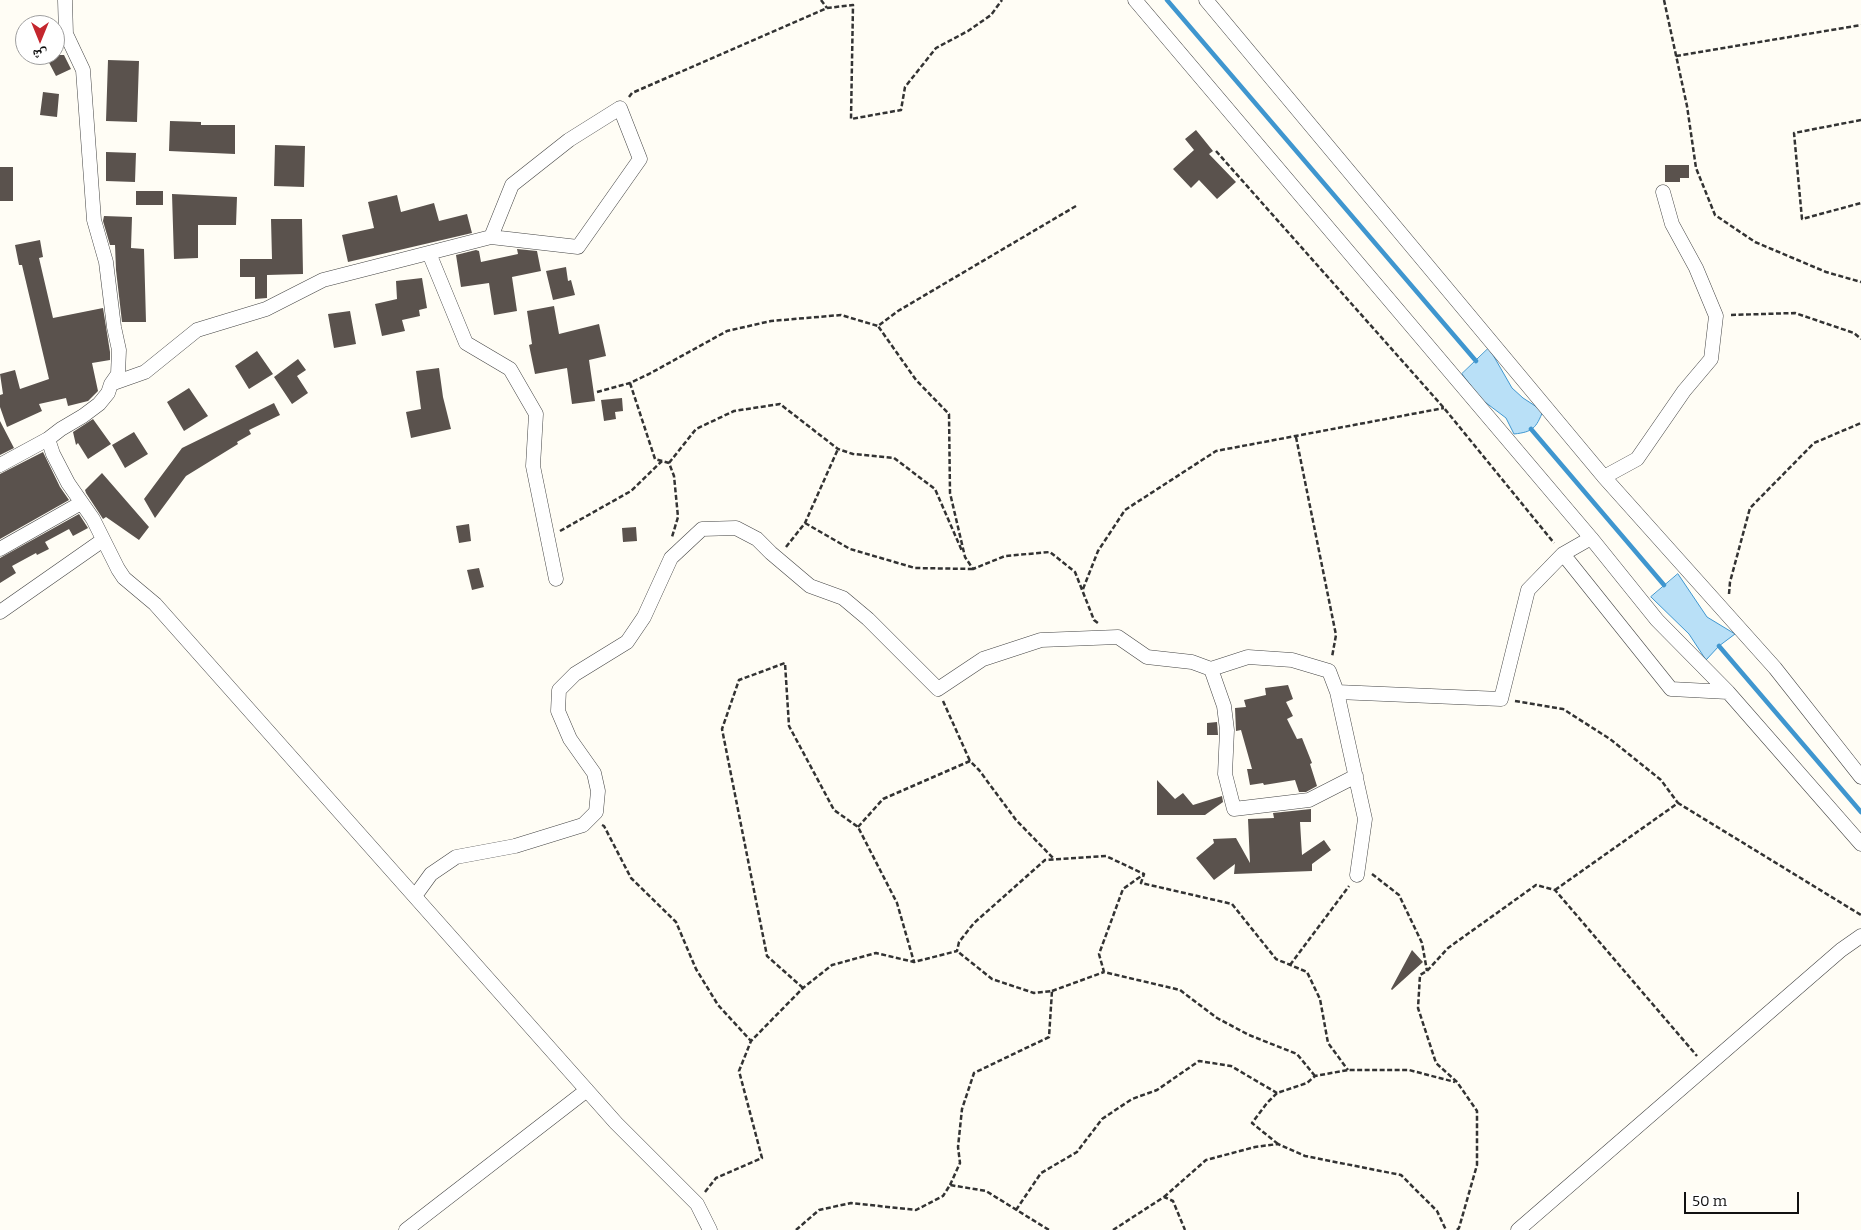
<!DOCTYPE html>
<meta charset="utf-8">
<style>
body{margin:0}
#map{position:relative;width:1861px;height:1230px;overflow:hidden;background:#fffdf5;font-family:Bitter,"Noto Naskh Arabic",serif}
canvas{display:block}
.north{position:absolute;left:15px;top:15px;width:50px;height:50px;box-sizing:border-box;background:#fff;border:1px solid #a0a0a0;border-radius:50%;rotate:180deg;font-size:14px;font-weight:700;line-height:20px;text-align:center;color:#111}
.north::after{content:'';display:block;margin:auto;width:18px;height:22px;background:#c4262e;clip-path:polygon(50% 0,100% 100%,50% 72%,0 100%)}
.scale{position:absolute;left:1684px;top:1192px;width:115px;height:22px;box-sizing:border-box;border:2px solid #111;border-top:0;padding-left:6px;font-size:15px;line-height:18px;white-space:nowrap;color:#111;-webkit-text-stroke:4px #fff;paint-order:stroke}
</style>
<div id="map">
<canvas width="1861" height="1230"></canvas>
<div class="north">ش</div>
<div class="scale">50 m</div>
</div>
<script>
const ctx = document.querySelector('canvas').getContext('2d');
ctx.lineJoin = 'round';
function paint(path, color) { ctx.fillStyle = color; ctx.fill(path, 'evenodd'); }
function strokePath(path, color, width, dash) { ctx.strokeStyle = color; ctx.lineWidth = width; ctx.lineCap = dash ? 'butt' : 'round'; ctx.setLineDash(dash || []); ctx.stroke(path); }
const water = new Path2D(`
 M 1489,348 L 1512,388 L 1523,398 L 1543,411 C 1536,428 1533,432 1514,434 L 1506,418 L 1481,399 L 1462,374 Z
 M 1678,574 L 1707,617 L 1735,634 L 1719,646 L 1706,660 L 1689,634 L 1651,597 Z`);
const stream = new Path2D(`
 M 1167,0 L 1476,361
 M 1531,429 L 1664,585
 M 1719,646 L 1861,812`);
const building = new Path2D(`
 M 45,55 L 64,55 L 71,69 L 56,76 Z
 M 108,60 L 139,61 L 137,122 L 106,121 Z
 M 43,92 L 59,94 L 57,117 L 40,115 Z
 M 170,121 L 201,122 L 201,125 L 235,125 L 235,154 L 169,151 Z
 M 1196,130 L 1213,151 L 1209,154 L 1236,182 L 1217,199 L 1199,180 L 1191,188 L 1173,169 L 1194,150 L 1185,139 Z
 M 275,145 L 305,146 L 304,187 L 274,186 Z
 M 106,152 L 136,153 L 135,182 L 106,181 Z
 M 1665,165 L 1689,165 L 1689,178 L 1680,178 L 1680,182 L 1665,182 Z
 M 0,167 L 13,167 L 13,201 L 0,201 Z
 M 136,191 L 163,191 L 163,205 L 136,205 Z
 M 172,194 L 237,197 L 236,225 L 198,225 L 198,258 L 174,259 Z
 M 397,195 L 401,212 L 434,203 L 439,221 L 467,214 L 472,233 L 348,262 L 342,235 L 374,228 L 368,202 Z
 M 104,216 L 132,217 L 131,248 L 144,249 L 146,322 L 122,322 L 116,270 L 115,245 L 110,245 L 103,221 Z
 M 271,219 L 302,219 L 303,274 L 267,275 L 267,298 L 255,299 L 255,277 L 240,277 L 240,259 L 272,259 Z
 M 40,240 L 43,257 L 39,258 L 53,318 L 103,308 L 110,352 L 110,360 L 92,363 L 98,391 L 88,401 L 68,406 L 66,398 L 39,404 L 42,411 L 7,427 L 0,407 L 0,395 L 3,394 L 0,374 L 15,370 L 20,389 L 49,379 L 22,265 L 19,265 L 15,245 Z
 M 517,249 L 537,251 L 541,271 L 512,277 L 517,311 L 494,315 L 489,283 L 461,287 L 456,255 L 476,250 L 479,251 L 481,262 L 518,254 Z
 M 566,267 L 568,281 L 571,280 L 575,295 L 553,300 L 546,271 Z
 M 422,278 L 427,308 L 419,310 L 420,316 L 402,320 L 405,331 L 382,336 L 375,304 L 397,299 L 396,281 Z
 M 554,306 L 559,334 L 599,324 L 606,356 L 589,360 L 595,401 L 572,404 L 567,368 L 535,374 L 529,345 L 532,344 L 527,311 Z
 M 350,311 L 356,344 L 334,348 L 328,314 Z
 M 257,351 L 273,374 L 249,389 L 235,366 Z
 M 298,359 L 306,370 L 297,376 L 308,393 L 292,404 L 274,377 Z
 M 439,368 L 443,397 L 451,429 L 411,438 L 406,412 L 421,409 L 416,371 Z
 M 189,388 L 208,416 L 184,431 L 167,402 Z
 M 622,398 L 623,411 L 615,412 L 616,419 L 604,421 L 601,400 Z
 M 274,403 L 280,415 L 249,430 L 251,434 L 237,442 L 238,444 L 186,476 L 155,518 L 144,499 L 182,448 Z
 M 93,419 L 111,444 L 88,459 L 78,443 L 76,445 L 73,432 Z
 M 0,421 L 14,448 L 0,455 Z
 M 134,432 L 148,454 L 125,468 L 112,445 Z
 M 43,452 L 60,487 L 69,500 L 0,539 L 0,474 Z
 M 102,473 L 149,527 L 139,540 L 106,517 L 103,519 L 86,493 L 85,490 Z
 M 79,514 L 88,528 L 73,536 L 69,529 L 45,542 L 49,549 L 37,555 L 36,553 L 12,566 L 16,573 L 0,583 L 0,558 Z
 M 469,524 L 471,541 L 459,543 L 456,526 Z
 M 636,527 L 637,541 L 623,542 L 622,528 Z
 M 479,568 L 484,587 L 472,590 L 467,570 Z
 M 1288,685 L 1293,699 L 1286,702 L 1293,716 L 1287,719 L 1297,739 L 1302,738 L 1312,763 L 1310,764 L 1317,786 L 1306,792 L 1299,792 L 1295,780 L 1264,785 L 1263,783 L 1250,785 L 1247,769 L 1252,769 L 1241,730 L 1236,731 L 1235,708 L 1246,707 L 1244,700 L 1266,695 L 1265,688 Z
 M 1217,722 L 1218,735 L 1207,735 L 1207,723 Z
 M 1157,780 L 1175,799 L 1183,793 L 1193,805 L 1222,796 L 1223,802 L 1205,815 L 1157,815 Z
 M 1311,809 L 1311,822 L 1300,822 L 1302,855 L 1324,840 L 1331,850 L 1312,864 L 1312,871 L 1234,874 L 1235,864 L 1214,880 L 1196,858 L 1214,843 L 1213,839 L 1236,838 L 1250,863 L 1248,819 L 1274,818 L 1273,813 Z
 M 1412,950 L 1423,962 L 1392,990 L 1391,989 Z`);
const path = new Path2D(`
 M 821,0 L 827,8
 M 1664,0 L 1687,106 L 1696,168 L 1715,215 L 1755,242 L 1826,272 L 1861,282
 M 1676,56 L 1861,25
 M 629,97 L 632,93 L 827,8 L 853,5 L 851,119 L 901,110 L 905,87 L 936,48 L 968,31 L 991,15 L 1002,0
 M 1861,120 L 1794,133 L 1802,219 L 1861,203
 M 1216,151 L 1444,408 L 1554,543
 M 1076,206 L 898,311 L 878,326 L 916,380 L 949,414 L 950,493 L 965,557 L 973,569 L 1005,556 L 1050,552 L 1075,572 L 1094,620 L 1099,624
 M 1731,315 L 1795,313 L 1854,333 L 1861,339
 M 630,383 L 655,459 L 669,463 L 674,476 L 678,517 L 672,537
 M 597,392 L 630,383 L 649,374 L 727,331 L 771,321 L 841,315 L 878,326
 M 1296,437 L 1336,635 L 1332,657
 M 669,463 L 696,429 L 734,411 L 780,404 L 838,449 L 853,454 L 894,458 L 935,489 L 962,551
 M 805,523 L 850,549 L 915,568 L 973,569
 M 560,531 L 631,491 L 662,461
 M 786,547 L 805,523 L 838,449
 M 1083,589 L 1098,551 L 1125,510 L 1216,451 L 1444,408
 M 1729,594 L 1730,582 L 1750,508 L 1814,443 L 1861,423
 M 943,701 L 970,761
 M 1515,701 L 1563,709 L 1610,739 L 1661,780 L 1678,803
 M 602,825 L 604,826 L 631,878 L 676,922 L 696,969 L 718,1005 L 751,1041
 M 858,827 L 883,799 L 970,761 L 979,770 L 1016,820 L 1054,859
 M 1372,874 L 1399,895 L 1422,943 L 1427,971
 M 1555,890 L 1678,803 L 1861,915
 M 1290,965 L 1349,886
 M 803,988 L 767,956 L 722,729 L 739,680 L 785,663 L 789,726 L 834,810 L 858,827 L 897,903 L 914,962
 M 1052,991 L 1104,972
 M 1315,1076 L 1297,1054 L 1249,1035 L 1217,1018 L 1180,990 L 1104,972 L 1099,954 L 1123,889 L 1144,874 L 1141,883 L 1232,904 L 1276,959 L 1307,972 L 1320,999 L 1328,1043 L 1348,1070
 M 1278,1144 L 1252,1123 L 1267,1103 L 1277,1093 L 1307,1083 L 1315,1076 L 1348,1070 L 1409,1070 L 1455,1082
 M 950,1185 L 960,1163 L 958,1147 L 962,1109 L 974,1073 L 1049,1037 L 1052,991 L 1034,993 L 992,979 L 957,951
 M 705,1192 L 716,1178 L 762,1158 L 739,1071 L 751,1041 L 803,988 L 832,965 L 876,953 L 914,962 L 957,951 L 959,942 L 974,923 L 1045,860 L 1106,856 L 1144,874
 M 1164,1197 L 1206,1160 L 1255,1147 L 1278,1144 L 1305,1156 L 1401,1175 L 1437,1211 L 1446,1230
 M 1016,1210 L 1041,1173 L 1077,1152 L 1102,1119 L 1132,1099 L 1157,1090 L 1199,1061 L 1231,1066 L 1277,1093
 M 796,1230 L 819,1210 L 851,1203 L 916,1210 L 943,1196 L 950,1185 L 986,1191 L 1049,1230
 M 1113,1230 L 1164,1197 L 1173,1201 L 1185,1230
 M 1457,1230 L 1459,1228 L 1477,1165 L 1477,1111 L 1457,1082 L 1436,1063 L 1418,1008 L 1420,975 L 1427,971 L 1448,948 L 1536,885 L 1555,890 L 1697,1056`);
const minor = new Path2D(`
 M 65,0 L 66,34 L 83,70 L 94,220 L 106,262 L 114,327 L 119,350 L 118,374 L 111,384 L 108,393 L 99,404 L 83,416 L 61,429 L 48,439 L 53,454 L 68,483 L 93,519 L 118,569 L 124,578 L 155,604 L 616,1123 L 697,1204 L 710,1230
 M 1135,0 L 1591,538 L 1657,620 L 1728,692 L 1861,844
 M 1206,0 L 1604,477 L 1775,668 L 1861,777
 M 429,253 L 466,343 L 510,369 L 536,414 L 533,466 L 556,579
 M 111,384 L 145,372 L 197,330 L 266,309 L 323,280 L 491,237 L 578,247 L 640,159 L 620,108 L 569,140 L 512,185 L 491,237
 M 0,465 L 48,439
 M 1604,477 L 1637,459 L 1684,391 L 1711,359 L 1716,316 L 1696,268 L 1672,224 L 1663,192
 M 0,549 L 81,503
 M 1563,554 L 1671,689 L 1728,692
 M 0,612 L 103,540
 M 1211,669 L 1224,706 L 1227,730 L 1225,774 L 1234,809 L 1309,800 L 1356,776
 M 1337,692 L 1365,819 L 1357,875
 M 415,896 L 431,874 L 456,857 L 515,846 L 583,825 L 596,812 L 598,791 L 594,773 L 570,739 L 558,711 L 559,690 L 575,674 L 627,642 L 644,617 L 671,558 L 702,529 L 736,528 L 757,539 L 771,553 L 810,586 L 843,598 L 868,619 L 938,689 L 983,659 L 1041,640 L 1118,637 L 1147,657 L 1192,662 L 1211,669 L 1248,657 L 1292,660 L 1329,671 L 1337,692 L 1501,699 L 1528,590 L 1563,554 L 1591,538
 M 406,1230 L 587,1090
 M 1518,1230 L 1841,950 L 1861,936`);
paint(water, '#b9e0f7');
strokePath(water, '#3f96cf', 1);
strokePath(stream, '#3f96cf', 4.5);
paint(building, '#5a524d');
strokePath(minor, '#444', 15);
strokePath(path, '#333', 2.5, [5, 2.5]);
strokePath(minor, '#fff', 14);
</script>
